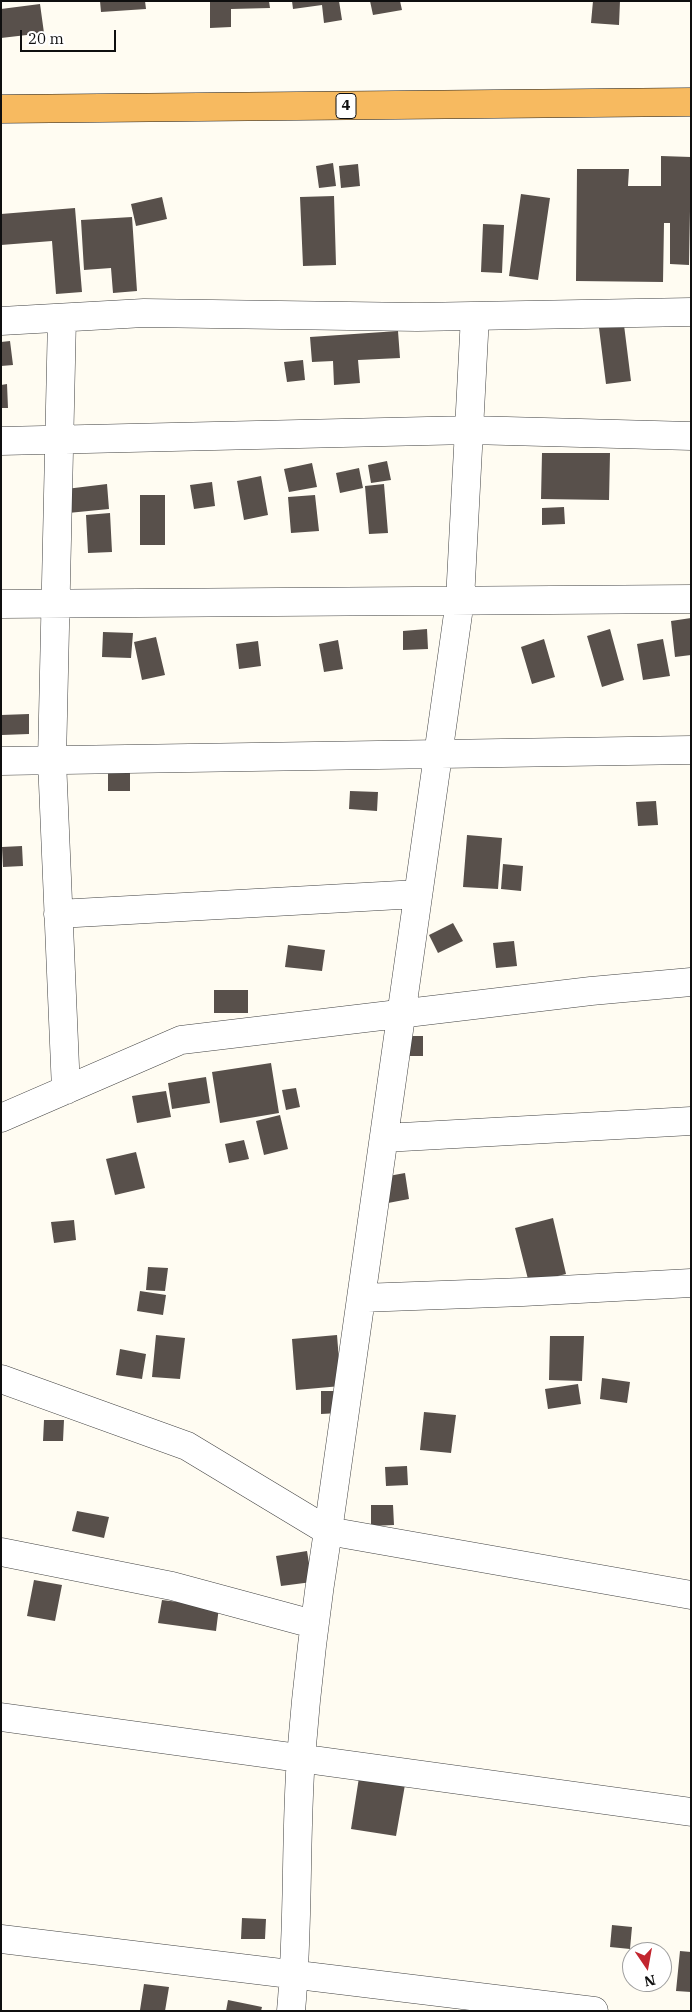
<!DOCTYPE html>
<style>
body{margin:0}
#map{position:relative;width:692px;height:2012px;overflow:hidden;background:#fffcf2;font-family:"IBM Plex Serif",serif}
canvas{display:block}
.frame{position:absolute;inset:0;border:2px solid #0f0f0f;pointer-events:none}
.north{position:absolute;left:622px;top:1942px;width:50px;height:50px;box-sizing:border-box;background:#fff;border:1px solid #9f9f9f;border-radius:50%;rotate:168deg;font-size:14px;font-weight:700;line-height:20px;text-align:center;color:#0f0f0f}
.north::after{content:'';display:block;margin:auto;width:18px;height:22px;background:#c2252e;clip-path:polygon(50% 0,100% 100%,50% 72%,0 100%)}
.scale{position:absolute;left:20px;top:30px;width:96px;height:22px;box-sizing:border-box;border:2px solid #0f0f0f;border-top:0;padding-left:6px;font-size:15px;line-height:18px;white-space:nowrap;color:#0f0f0f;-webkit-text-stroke:4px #fff;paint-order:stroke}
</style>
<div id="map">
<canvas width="692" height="2012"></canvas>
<div class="frame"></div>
<div class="north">N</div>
<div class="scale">20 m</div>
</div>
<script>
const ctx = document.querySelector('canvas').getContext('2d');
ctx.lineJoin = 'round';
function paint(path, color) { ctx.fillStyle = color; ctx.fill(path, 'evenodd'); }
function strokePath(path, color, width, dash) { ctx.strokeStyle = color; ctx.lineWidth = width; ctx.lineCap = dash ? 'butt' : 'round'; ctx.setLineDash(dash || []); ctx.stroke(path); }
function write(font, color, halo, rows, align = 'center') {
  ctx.font = font + ' "IBM Plex Serif",serif'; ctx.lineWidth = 5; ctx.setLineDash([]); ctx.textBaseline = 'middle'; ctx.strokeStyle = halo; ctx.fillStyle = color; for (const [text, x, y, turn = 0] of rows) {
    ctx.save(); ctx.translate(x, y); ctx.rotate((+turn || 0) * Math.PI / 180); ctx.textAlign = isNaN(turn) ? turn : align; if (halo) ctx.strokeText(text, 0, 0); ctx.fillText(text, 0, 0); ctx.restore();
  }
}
const building = new Path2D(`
 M 100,1 L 145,1 L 146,9 L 101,12 Z
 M 210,1 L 269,1 L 270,8 L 231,9 L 231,27 L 210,28 Z
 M 292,1 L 339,1 L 342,20 L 324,23 L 322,5 L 293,9 Z
 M 370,1 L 400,1 L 402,10 L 373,15 Z
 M 593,1 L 620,1 L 619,25 L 591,23 Z
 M 40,4 L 44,33 L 1,38 L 1,9 Z
 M 661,156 L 691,157 L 689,265 L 670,264 L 670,223 L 664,223 L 663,282 L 576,281 L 577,169 L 629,169 L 628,186 L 661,186 Z
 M 333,163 L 336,186 L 319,188 L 316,166 Z
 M 358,164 L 360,186 L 341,188 L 339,166 Z
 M 521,194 L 550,198 L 538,280 L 509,276 Z
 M 334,196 L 336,265 L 303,266 L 300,197 Z
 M 162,197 L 167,219 L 136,226 L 131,204 Z
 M 75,208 L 82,292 L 56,294 L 52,241 L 1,245 L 1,214 Z
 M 132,217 L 137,291 L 113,293 L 111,268 L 84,270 L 81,220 Z
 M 483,224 L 504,225 L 502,273 L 481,272 Z
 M 623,317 L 631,381 L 606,384 L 598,320 Z
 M 398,331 L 400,358 L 358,360 L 360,383 L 334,385 L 333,361 L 312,362 L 310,337 Z
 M 10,341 L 13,365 L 1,366 L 1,342 Z
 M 303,360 L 305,380 L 287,382 L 284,362 Z
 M 7,384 L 8,408 L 1,408 L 1,385 Z
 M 542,453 L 610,453 L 609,500 L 541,499 Z
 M 387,461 L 391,480 L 371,483 L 368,465 Z
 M 312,463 L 317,487 L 289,492 L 284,469 Z
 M 359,468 L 363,488 L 340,493 L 336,473 Z
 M 261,476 L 268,515 L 244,520 L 237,481 Z
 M 212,482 L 215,506 L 194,509 L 190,485 Z
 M 107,484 L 109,509 L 68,513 L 66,489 Z
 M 384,484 L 388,533 L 369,534 L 365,486 Z
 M 140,495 L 165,495 L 165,545 L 140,545 Z
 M 315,495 L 319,531 L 291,533 L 288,497 Z
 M 564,507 L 565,524 L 542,525 L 542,508 Z
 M 110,513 L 112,552 L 88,553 L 86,515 Z
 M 691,618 L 691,655 L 675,657 L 671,621 Z
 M 427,629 L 428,649 L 403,650 L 403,631 Z
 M 610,629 L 624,680 L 602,687 L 587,636 Z
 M 103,632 L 133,633 L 131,658 L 102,657 Z
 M 156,637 L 165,675 L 142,680 L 134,642 Z
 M 544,639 L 555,677 L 532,684 L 521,647 Z
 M 663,639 L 670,676 L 643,680 L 637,644 Z
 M 338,640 L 343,669 L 324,672 L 319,644 Z
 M 258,641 L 261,666 L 239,669 L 236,644 Z
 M 29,714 L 29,734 L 2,735 L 1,715 Z
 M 108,766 L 130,766 L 130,791 L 108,791 Z
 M 350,791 L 378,792 L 377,811 L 349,809 Z
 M 656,801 L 658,825 L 638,826 L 636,802 Z
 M 467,835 L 502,838 L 498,889 L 463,887 Z
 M 22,846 L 23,866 L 3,867 L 2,847 Z
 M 503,864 L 523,866 L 521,891 L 501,889 Z
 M 453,923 L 463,941 L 438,953 L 429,935 Z
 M 514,941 L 517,966 L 496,968 L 493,943 Z
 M 288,945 L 325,950 L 322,971 L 285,967 Z
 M 214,990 L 248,990 L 248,1013 L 214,1013 Z
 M 389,1036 L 423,1036 L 423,1056 L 389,1056 Z
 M 271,1063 L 279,1113 L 220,1123 L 212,1072 Z
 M 206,1077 L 210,1103 L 172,1109 L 168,1083 Z
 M 296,1088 L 300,1107 L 286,1110 L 282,1090 Z
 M 166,1091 L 171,1117 L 137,1123 L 132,1096 Z
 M 280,1115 L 288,1149 L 264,1155 L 256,1121 Z
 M 244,1140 L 249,1159 L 229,1163 L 225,1144 Z
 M 136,1152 L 145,1188 L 115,1195 L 106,1159 Z
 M 405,1173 L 409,1199 L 388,1203 L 383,1177 Z
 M 553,1218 L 566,1274 L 529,1283 L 515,1228 Z
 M 74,1220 L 76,1240 L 54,1243 L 51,1222 Z
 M 148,1267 L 168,1268 L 165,1291 L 146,1290 Z
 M 140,1291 L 166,1295 L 163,1315 L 137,1311 Z
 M 156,1335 L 185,1338 L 180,1379 L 152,1377 Z
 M 337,1335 L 341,1386 L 296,1390 L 292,1339 Z
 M 550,1336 L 584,1336 L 582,1381 L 549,1380 Z
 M 120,1349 L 146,1354 L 142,1379 L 116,1375 Z
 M 602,1378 L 630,1382 L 627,1403 L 600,1399 Z
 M 578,1384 L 581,1404 L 548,1409 L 545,1389 Z
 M 321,1391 L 339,1391 L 339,1413 L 321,1414 Z
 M 424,1412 L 456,1415 L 451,1453 L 420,1450 Z
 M 44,1420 L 64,1420 L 63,1441 L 43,1441 Z
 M 407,1466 L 408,1485 L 386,1486 L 385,1467 Z
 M 371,1505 L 393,1505 L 394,1525 L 371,1526 Z
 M 77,1511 L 109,1517 L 104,1538 L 72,1531 Z
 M 307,1551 L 312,1582 L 281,1586 L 276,1556 Z
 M 34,1580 L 62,1585 L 55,1621 L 27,1616 Z
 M 162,1600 L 219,1607 L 216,1631 L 158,1623 Z
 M 360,1771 L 406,1779 L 396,1836 L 351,1829 Z
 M 242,1918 L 266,1919 L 265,1939 L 241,1939 Z
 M 612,1925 L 632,1927 L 630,1949 L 610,1947 Z
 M 680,1951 L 691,1952 L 691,1992 L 676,1991 Z
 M 144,1984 L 169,1987 L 165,2011 L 140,2010 Z
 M 228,2000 L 262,2007 L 261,2011 L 226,2011 Z`);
const minor = new Path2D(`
 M 62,318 L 52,760 L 66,1090
 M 1,321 L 144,313 L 417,317 L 691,312
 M 1,441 L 470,430 L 691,436
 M 1,604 L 691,599
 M 1,761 L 691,750
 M 58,914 L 418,894
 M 1,1118 L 181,1040 L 591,991 L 691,982
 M 384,1138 L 691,1121
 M 361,1298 L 523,1292 L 691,1283
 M 1,1379 L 187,1446 L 328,1531 L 691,1595
 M 1,1552 L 172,1586 L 313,1624
 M 1,1717 L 691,1812
 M 1,1939 L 594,2011
 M 291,2011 C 299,1926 295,1841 301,1757 C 307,1681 316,1606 328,1531 L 460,600 L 475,316`);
const trunk = new Path2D(`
 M 1,109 L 691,102`);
const shields = [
 [346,106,20]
];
const shieldNames = [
 ["4",346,106]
];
paint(building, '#58504b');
strokePath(minor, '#424242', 29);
strokePath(trunk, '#202020', 29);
strokePath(minor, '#fff', 28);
strokePath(trunk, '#f7ba60', 28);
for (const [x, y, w] of shields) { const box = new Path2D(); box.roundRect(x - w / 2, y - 12.5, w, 25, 4); ctx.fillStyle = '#fff'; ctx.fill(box); strokePath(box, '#0f0f0f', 1); }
write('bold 15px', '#0f0f0f', null, shieldNames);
</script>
